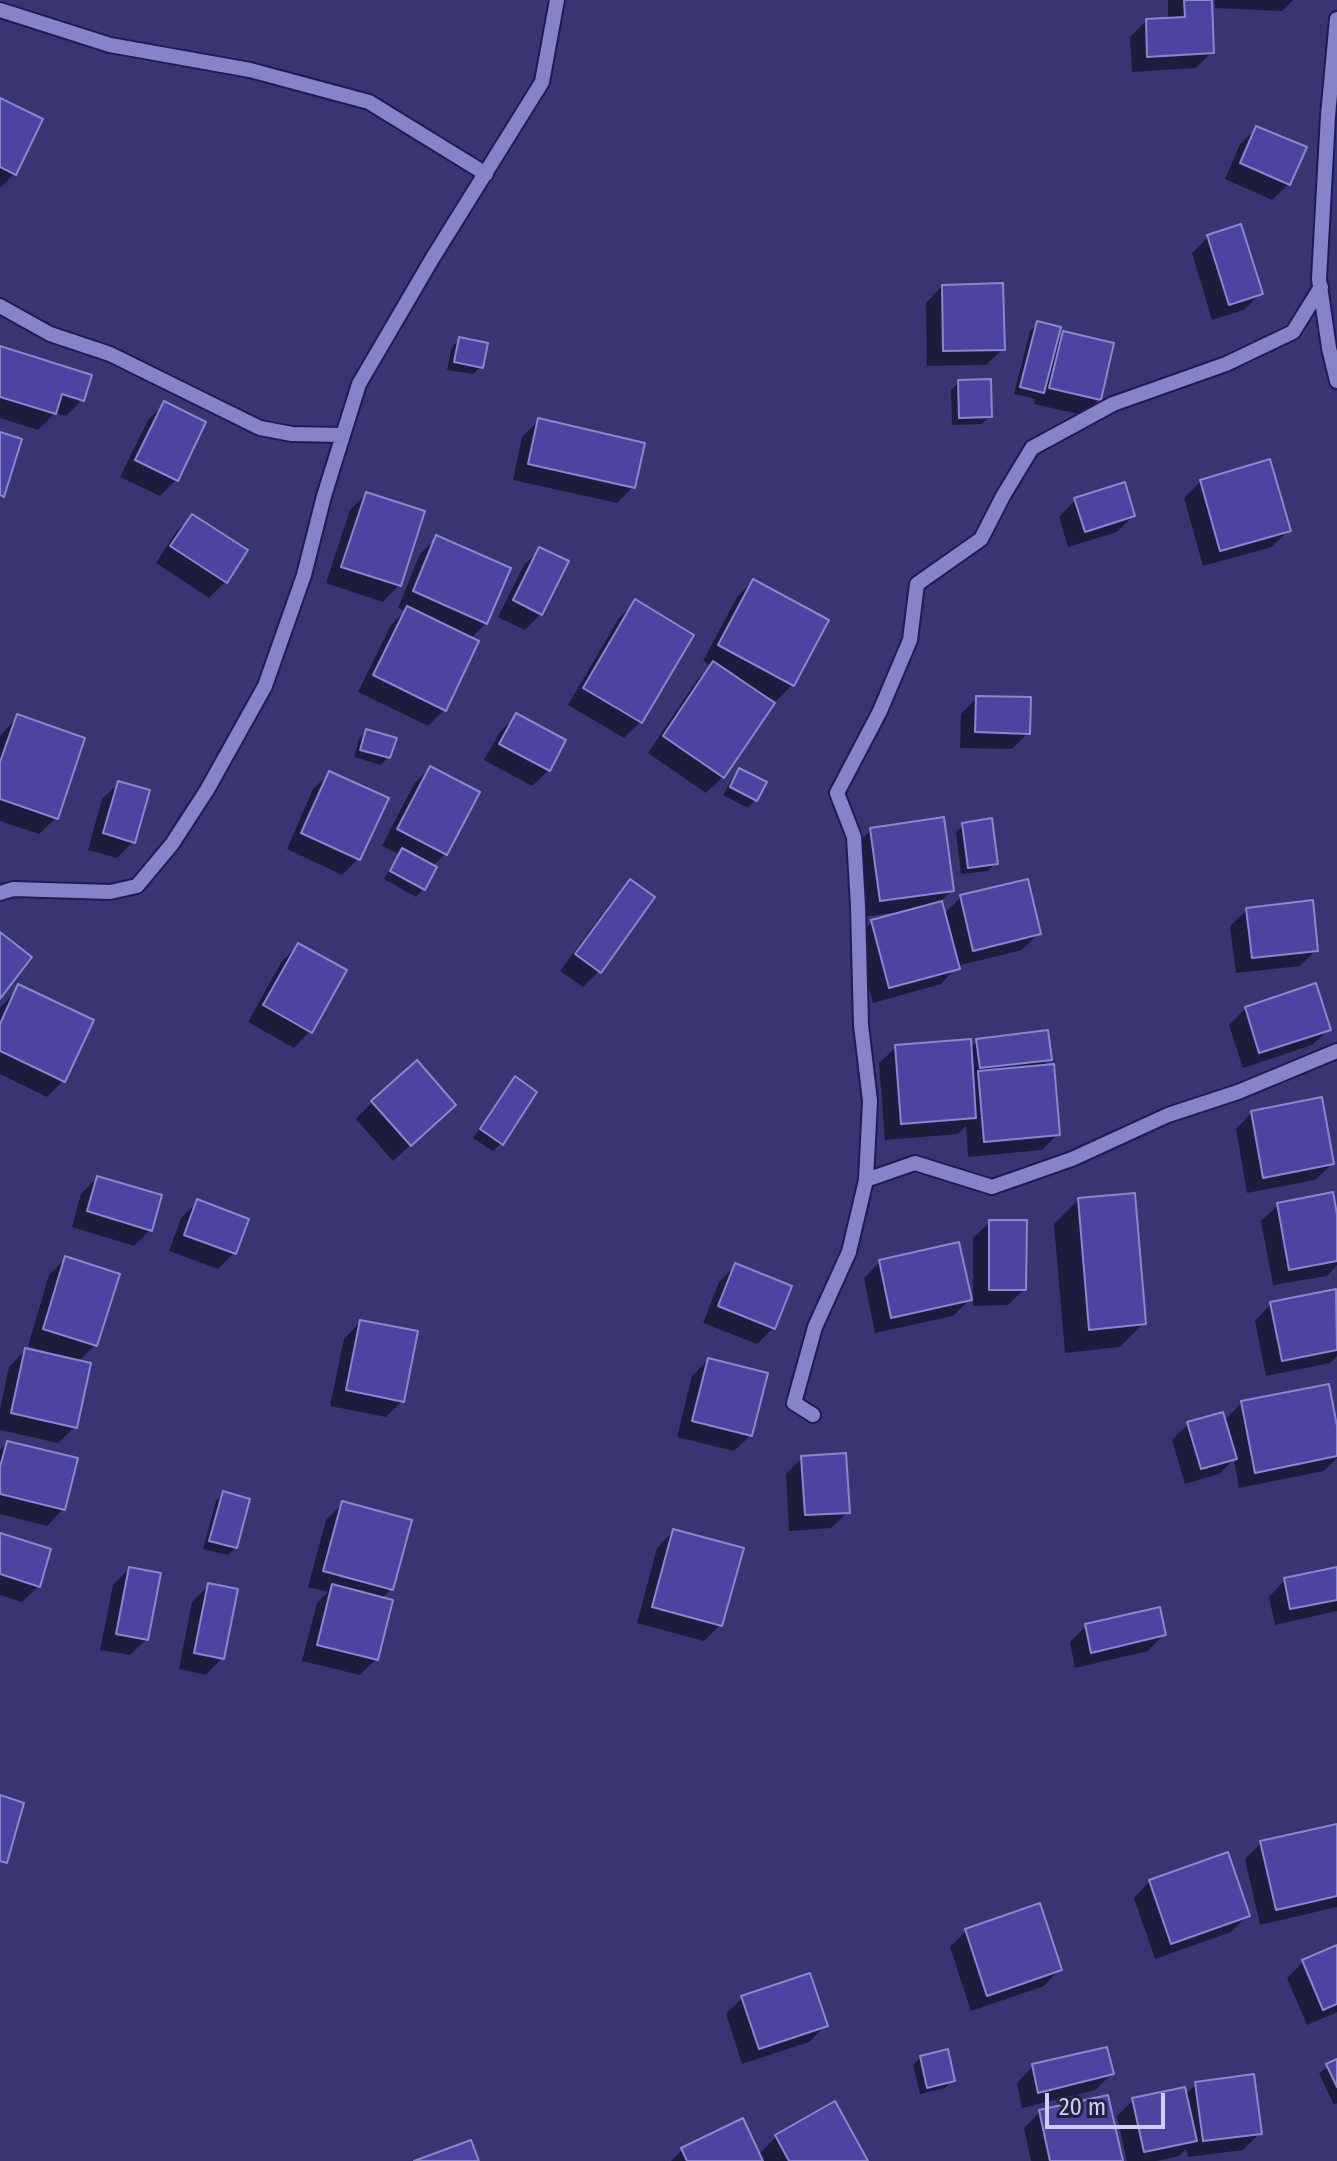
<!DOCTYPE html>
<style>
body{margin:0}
#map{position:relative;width:1337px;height:2161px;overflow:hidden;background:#393572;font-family:"Fira Sans Condensed",sans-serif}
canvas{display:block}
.scale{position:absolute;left:1045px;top:2093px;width:120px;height:36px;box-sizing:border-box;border:4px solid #cecff4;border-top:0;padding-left:10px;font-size:24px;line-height:28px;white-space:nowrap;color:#cecff4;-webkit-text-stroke:6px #23223e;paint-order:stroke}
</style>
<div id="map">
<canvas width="1337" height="2161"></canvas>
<div class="scale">20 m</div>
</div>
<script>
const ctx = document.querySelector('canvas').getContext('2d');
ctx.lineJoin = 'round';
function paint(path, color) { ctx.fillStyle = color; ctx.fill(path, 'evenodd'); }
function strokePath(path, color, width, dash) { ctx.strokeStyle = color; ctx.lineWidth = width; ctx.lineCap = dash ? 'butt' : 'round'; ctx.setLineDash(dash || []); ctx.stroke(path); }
const shadow = new Path2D(`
 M 1168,0 L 1210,0 L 1212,52 L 1196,68 L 1132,72 L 1130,37 L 1146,21 L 1168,20 Z
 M 1215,0 L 1293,0 L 1282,11 L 1215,8 Z
 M 0,101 L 14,174 L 0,188 Z
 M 1257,128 L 1289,184 L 1272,200 L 1225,179 L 1240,144 Z
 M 1208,237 L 1261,293 L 1244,310 L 1212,320 L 1192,253 Z
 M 942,286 L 1003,349 L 986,365 L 927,366 L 926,303 Z
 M 1038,324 L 1055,342 L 1064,333 L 1099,399 L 1083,415 L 1034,404 L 1035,399 L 1014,394 L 1030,331 Z
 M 459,340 L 481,367 L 473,374 L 447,370 L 452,347 Z
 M 0,348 L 82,400 L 66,416 L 55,413 L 38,430 L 0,418 Z
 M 959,382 L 990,416 L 982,424 L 952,425 L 951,390 Z
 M 164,404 L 204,423 L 176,480 L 160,496 L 120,477 L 148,420 Z
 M 538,421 L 633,487 L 617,503 L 513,480 L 522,437 Z
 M 1201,481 L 1288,531 L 1272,547 L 1203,566 L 1184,498 Z
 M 366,494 L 399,585 L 383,602 L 326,583 L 350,510 Z
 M 1075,500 L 1133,516 L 1117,532 L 1068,547 L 1059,517 Z
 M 192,516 L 225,582 L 209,598 L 156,563 L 176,532 Z
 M 437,538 L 486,623 L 470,639 L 445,709 L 428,726 L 358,692 L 391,625 L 405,611 L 398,608 L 420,554 Z
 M 540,549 L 541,614 L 525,630 L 498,617 L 524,565 Z
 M 753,581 L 792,685 L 776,701 L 764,695 L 763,697 L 772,704 L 723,777 L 706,793 L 648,753 L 697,680 L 711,666 L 703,661 L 737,597 Z
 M 635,602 L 640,722 L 624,738 L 568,705 L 619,618 Z
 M 977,698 L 1028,733 L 1012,749 L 960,748 L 961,714 Z
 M 516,716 L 549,770 L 532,786 L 484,760 L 500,732 Z
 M 17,717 L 56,818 L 39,834 L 0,821 L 0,736 Z
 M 366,731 L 388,757 L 381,765 L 354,757 L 359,739 Z
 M 430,768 L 445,854 L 432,867 L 423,889 L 416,897 L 384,879 L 399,854 L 382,846 L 414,784 Z
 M 739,771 L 755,800 L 748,808 L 723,795 L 732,779 Z
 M 330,773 L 359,858 L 342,875 L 287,849 L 313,789 Z
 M 119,783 L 133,842 L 117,858 L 88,850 L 102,799 Z
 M 963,825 L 996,863 L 988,871 L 961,874 L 956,832 Z
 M 871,830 L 952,890 L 940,902 L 943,915 L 961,897 L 1039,933 L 1022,950 L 957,966 L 941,984 L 873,1003 L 855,938 L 872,922 L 899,914 L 899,912 L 864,917 L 855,846 Z
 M 630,881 L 599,971 L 583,987 L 560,971 L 614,898 Z
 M 1247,910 L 1316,950 L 1300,966 L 1236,973 L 1230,926 Z
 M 299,945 L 310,1031 L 294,1048 L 248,1022 L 282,961 Z
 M 19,987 L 63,1081 L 47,1097 L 0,1074 L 0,1008 Z
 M 1246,1008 L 1329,1029 L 1312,1045 L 1243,1068 L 1229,1025 Z
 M 977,1041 L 1049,1059 L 1041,1068 L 1058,1134 L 1042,1150 L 968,1157 L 966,1126 L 958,1134 L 885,1140 L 879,1063 L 896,1047 L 969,1049 Z
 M 515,1079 L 501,1144 L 493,1151 L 473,1138 Z
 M 372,1102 L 437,1121 L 393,1161 L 356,1119 Z
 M 1252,1112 L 1332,1164 L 1315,1180 L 1247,1193 L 1236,1129 Z
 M 97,1178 L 150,1230 L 134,1246 L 72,1227 L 81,1194 Z
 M 1078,1200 L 1144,1323 L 1120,1347 L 1065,1353 L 1054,1224 Z
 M 197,1202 L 234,1253 L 218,1269 L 169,1251 L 181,1218 Z
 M 1278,1205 L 1337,1225 L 1337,1265 L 1327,1276 L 1273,1285 L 1261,1221 Z
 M 990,1222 L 1024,1289 L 1008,1305 L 973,1306 L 973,1238 Z
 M 65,1259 L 95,1345 L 78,1362 L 75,1427 L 58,1443 L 0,1430 L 0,1409 L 9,1367 L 25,1350 L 50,1356 L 51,1353 L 28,1346 L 49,1275 Z
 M 880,1262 L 969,1300 L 953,1316 L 875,1333 L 864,1278 Z
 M 735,1266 L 773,1328 L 757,1344 L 703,1323 L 719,1282 Z
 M 1334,1291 L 1337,1303 L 1337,1356 L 1330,1363 L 1266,1376 L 1255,1321 L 1271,1304 Z
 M 360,1322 L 402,1401 L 386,1417 L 330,1406 L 344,1339 Z
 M 708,1360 L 751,1435 L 734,1451 L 677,1437 L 692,1376 Z
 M 1242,1402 L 1337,1437 L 1337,1458 L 1324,1471 L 1239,1488 L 1234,1459 L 1219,1474 L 1185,1484 L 1172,1440 L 1188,1424 L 1224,1421 Z
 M 7,1443 L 63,1509 L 47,1526 L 0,1514 L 0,1450 Z
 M 802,1458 L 848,1512 L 831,1528 L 789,1531 L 786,1474 Z
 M 224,1494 L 236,1547 L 228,1555 L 203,1549 L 216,1501 Z
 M 343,1503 L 391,1589 L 381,1599 L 376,1659 L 360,1675 L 302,1661 L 317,1603 L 328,1592 L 308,1587 L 326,1520 Z
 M 673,1531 L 720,1625 L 704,1641 L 637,1623 L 657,1548 Z
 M 0,1535 L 39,1586 L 22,1602 L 0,1595 Z
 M 129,1569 L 147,1639 L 130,1655 L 100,1650 L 113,1585 Z
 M 1337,1569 L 1337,1611 L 1275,1625 L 1269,1597 L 1285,1580 Z
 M 209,1585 L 222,1658 L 206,1675 L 179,1669 L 192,1602 Z
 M 1086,1626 L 1164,1634 L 1148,1651 L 1075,1668 L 1070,1642 Z
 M 1337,1826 L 1337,1907 L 1260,1925 L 1245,1859 L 1261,1843 Z
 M 1150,1881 L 1247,1916 L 1231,1932 L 1155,1959 L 1134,1898 Z
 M 966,1931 L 1060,1969 L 1044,1986 L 971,2011 L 950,1947 Z
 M 1337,1948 L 1337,2012 L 1307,2025 L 1287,1978 L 1303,1962 Z
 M 742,1998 L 826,2025 L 809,2042 L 742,2064 L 726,2014 Z
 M 921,2057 L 953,2080 L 945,2088 L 920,2094 L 913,2065 Z
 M 1337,2061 L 1337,2103 L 1334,2105 L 1319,2073 Z
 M 1033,2066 L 1112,2074 L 1095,2090 L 1022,2108 L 1017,2083 Z
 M 1196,2084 L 1260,2133 L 1243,2150 L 1188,2157 L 1186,2149 L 1179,2156 L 1157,2161 L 1127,2161 L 1117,2116 L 1133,2100 L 1185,2095 Z
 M 1040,2112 L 1121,2161 L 1031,2161 L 1024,2128 Z
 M 776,2137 L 866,2161 L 671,2161 L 682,2150 L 758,2155 Z`);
const building = new Path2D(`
 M 1184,0 L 1212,0 L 1214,53 L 1147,57 L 1146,19 L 1185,17 Z
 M 0,98 L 43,119 L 16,175 L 0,167 Z
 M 1256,126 L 1307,147 L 1290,185 L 1240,163 Z
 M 1241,224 L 1263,294 L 1229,305 L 1207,235 Z
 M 1003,283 L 1005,350 L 943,351 L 942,285 Z
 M 1037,321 L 1061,327 L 1044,393 L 1020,387 Z
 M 1063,331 L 1114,343 L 1101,400 L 1049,388 Z
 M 459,337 L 488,343 L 483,368 L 454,362 Z
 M 0,346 L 92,375 L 84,401 L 62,394 L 56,414 L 0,397 Z
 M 991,379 L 992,417 L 959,418 L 958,380 Z
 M 164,401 L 206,422 L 178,481 L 135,460 Z
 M 538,418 L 645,443 L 635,488 L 528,464 Z
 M 0,432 L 22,439 L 4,497 L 0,495 Z
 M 1270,459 L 1291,531 L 1220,551 L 1200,480 Z
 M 1125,482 L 1135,516 L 1085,532 L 1074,498 Z
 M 366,492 L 425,511 L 401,586 L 341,567 Z
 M 192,514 L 248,550 L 227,583 L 170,546 Z
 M 436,535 L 511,568 L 487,624 L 413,591 Z
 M 539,547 L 569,561 L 542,615 L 513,600 Z
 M 753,579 L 829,620 L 794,686 L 718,645 Z
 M 635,599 L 694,635 L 642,723 L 583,688 Z
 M 407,606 L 479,641 L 446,711 L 373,675 Z
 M 713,661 L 775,703 L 724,778 L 663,736 Z
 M 976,696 L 1031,697 L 1030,734 L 975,732 Z
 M 516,713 L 566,740 L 550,771 L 499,744 Z
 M 17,714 L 85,738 L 58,819 L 0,799 L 0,762 Z
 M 366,729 L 397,738 L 390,758 L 360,750 Z
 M 430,766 L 480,792 L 447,855 L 397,829 Z
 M 739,768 L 767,782 L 757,801 L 730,787 Z
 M 329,771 L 389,798 L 360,860 L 301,833 Z
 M 118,781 L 150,790 L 135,843 L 103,833 Z
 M 944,817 L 954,891 L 880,901 L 870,828 Z
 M 992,818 L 998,864 L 968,868 L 962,823 Z
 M 402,848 L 437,867 L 425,890 L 390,871 Z
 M 630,879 L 655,897 L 601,973 L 575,954 Z
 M 1028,879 L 1041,934 L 973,951 L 960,895 Z
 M 1313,900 L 1318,951 L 1252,958 L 1246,908 Z
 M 942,901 L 960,969 L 889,988 L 871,920 Z
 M 0,932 L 32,957 L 0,999 Z
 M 298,943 L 347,970 L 312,1033 L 263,1005 Z
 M 1316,983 L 1331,1030 L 1259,1053 L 1245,1007 Z
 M 18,984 L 94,1020 L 65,1082 L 0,1051 L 0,1024 Z
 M 1048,1030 L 1052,1060 L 980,1068 L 976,1039 Z
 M 971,1039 L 976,1118 L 901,1124 L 895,1045 Z
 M 417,1060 L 456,1105 L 411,1146 L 371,1101 Z
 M 1054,1064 L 1060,1135 L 984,1142 L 978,1071 Z
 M 515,1076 L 537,1092 L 503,1145 L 480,1129 Z
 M 1322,1097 L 1334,1164 L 1263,1178 L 1251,1111 Z
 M 97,1176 L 162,1195 L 152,1231 L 87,1211 Z
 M 1333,1192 L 1337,1214 L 1337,1261 L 1289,1270 L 1277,1203 Z
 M 1135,1193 L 1146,1324 L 1089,1330 L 1078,1198 Z
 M 197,1199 L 249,1219 L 236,1254 L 184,1235 Z
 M 989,1220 L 1027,1220 L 1026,1290 L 989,1290 Z
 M 959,1242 L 972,1300 L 891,1318 L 879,1260 Z
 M 65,1256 L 120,1274 L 97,1346 L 43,1329 Z
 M 735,1263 L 792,1286 L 775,1329 L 718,1306 Z
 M 1336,1289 L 1337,1350 L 1282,1361 L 1270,1302 Z
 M 360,1320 L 418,1331 L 404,1402 L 346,1390 Z
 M 25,1348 L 91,1363 L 77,1428 L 11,1413 Z
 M 708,1358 L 768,1373 L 752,1436 L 692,1421 Z
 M 1329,1384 L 1337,1426 L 1337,1456 L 1255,1473 L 1241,1401 Z
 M 1223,1412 L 1237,1459 L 1201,1469 L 1187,1422 Z
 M 7,1441 L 78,1458 L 65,1510 L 0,1494 L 0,1467 Z
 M 846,1453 L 850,1513 L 805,1515 L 801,1456 Z
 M 223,1491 L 250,1499 L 237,1548 L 209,1541 Z
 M 342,1501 L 412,1520 L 393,1590 L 323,1571 Z
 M 673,1529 L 744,1548 L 722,1626 L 652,1607 Z
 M 0,1533 L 51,1549 L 40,1587 L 0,1574 Z
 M 129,1567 L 161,1573 L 148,1640 L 116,1634 Z
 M 1337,1567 L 1337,1600 L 1290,1609 L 1284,1578 Z
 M 208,1583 L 238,1589 L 224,1659 L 194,1653 Z
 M 332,1584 L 393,1600 L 378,1660 L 317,1645 Z
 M 1160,1607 L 1166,1635 L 1091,1653 L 1085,1624 Z
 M 0,1795 L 24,1803 L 7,1863 L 0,1861 Z
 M 1337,1824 L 1337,1896 L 1276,1910 L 1260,1841 Z
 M 1228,1852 L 1250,1916 L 1171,1944 L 1149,1880 Z
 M 1040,1903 L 1062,1970 L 987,1996 L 965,1929 Z
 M 1337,1945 L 1337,2004 L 1323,2010 L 1302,1960 Z
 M 810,1973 L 828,2026 L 759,2049 L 741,1996 Z
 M 1107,2047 L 1114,2074 L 1038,2093 L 1032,2064 Z
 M 948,2049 L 955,2081 L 927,2088 L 920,2056 Z
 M 1337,2059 L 1337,2087 L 1326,2064 Z
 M 1254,2074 L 1262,2134 L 1203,2141 L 1195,2082 Z
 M 1185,2087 L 1197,2141 L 1144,2152 L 1132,2098 Z
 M 1108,2095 L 1123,2161 L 1050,2161 L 1039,2110 Z
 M 835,2101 L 868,2161 L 789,2161 L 775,2135 Z
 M 743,2118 L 763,2161 L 687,2161 L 681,2148 Z
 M 471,2140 L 479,2161 L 414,2161 Z`);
const minor = new Path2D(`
 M 0,10 L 110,45 L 250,70 L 369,102 L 486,174
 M 1337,19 L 1328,116 L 1319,279 L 1329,348 L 1337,381
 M 0,306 L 50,334 L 110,354 L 260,428 L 292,434 L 343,435
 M 0,893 L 13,889 L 110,892 L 137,886 L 172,844 L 207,790 L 265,686 L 304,575 L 324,496 L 359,384 L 432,259 L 542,82 L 557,0
 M 866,1180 L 915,1163 L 992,1187 L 1072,1159 L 1168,1115 L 1238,1092 L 1337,1051
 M 813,1415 L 794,1403 L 815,1327 L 849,1252 L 866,1180 L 870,1101 L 861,1025 L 858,906 L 854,837 L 837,793 L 880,711 L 910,640 L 917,584 L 981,539 L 1003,496 L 1032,448 L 1113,404 L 1226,364 L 1293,332 L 1321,287`);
paint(shadow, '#0007');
paint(building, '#4d43a1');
strokePath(building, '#8988ce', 2);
strokePath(minor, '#221a55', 18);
strokePath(minor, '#8584c9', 14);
</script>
